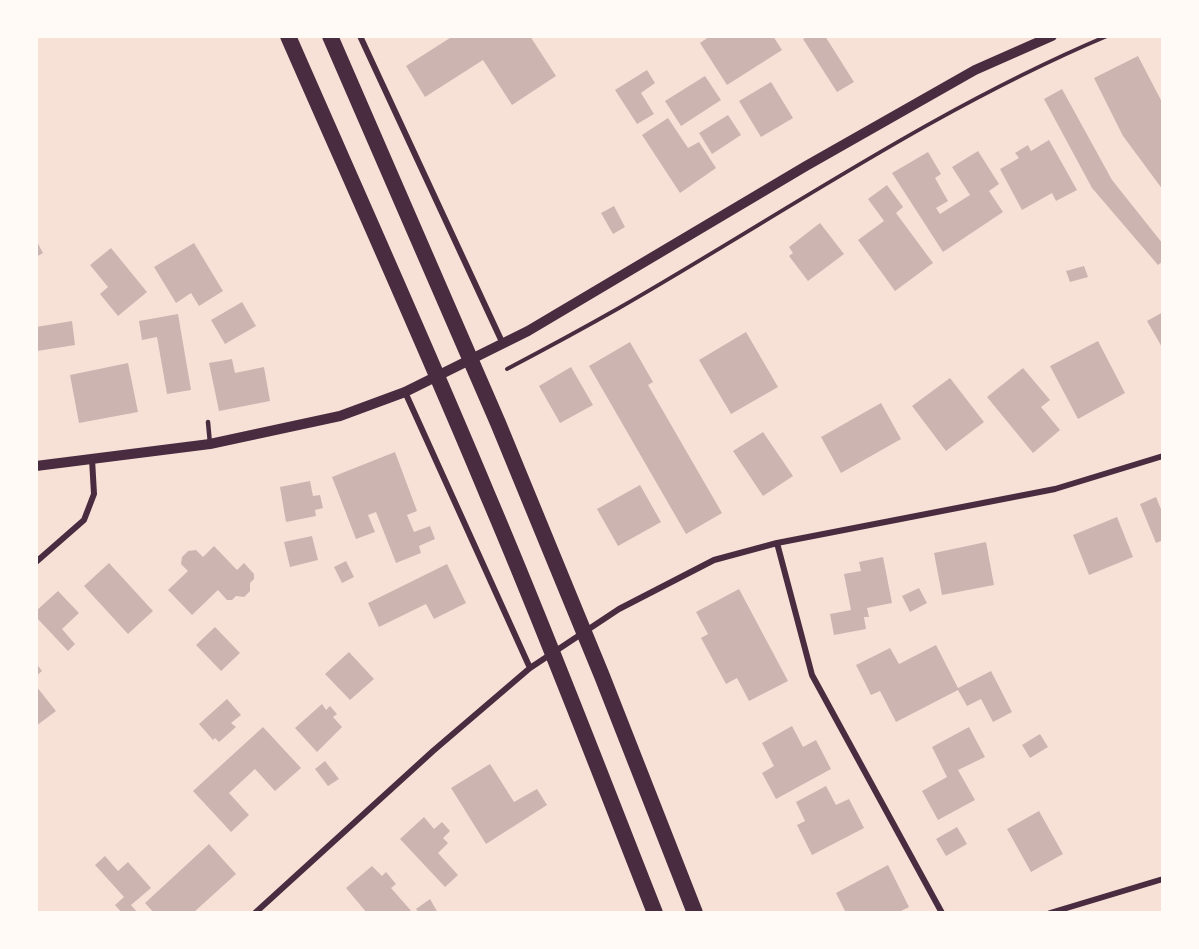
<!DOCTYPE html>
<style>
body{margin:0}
#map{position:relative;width:1199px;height:949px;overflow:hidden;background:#f7e1d7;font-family:Lato,sans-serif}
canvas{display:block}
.frame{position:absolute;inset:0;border:38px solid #fffaf5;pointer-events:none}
</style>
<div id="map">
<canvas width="1199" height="949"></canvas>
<div class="frame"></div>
</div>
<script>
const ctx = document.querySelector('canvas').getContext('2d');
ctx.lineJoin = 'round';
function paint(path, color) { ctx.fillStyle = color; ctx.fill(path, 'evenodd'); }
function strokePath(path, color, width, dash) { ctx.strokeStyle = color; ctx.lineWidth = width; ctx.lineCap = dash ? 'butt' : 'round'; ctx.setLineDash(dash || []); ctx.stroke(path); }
const building = new Path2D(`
 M 453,36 L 530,36 L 556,76 L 512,105 L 483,60 L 425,97 L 406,66 Z
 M 710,36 L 773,36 L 782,50 L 727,85 L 700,43 Z
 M 809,36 L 825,36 L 854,82 L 837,92 L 803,39 Z
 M 1138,56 L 1163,104 L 1163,190 L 1123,136 L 1094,78 Z
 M 647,70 L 655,83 L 641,93 L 654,114 L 637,124 L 615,90 Z
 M 705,76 L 721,100 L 681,126 L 665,101 Z
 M 771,82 L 793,118 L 761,137 L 739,101 Z
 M 1062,89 L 1112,180 L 1163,244 L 1163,261 L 1158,265 L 1092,188 L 1044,99 Z
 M 728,115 L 741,135 L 712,154 L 699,133 Z
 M 668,118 L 688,148 L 699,142 L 716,168 L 680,193 L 642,135 Z
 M 1049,140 L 1077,190 L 1056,201 L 1052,193 L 1022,210 L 1000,169 L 1019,158 L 1015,153 L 1028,145 L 1031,151 Z
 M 978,151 L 999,184 L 989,191 L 1003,212 L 943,252 L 892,173 L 928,152 L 941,174 L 935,178 L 948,201 L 936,208 L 940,214 L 970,195 L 952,167 Z
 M 887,185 L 903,207 L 896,213 L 933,263 L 895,291 L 858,240 L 884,221 L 868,199 Z
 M 614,206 L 625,227 L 613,234 L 601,213 Z
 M 820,223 L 844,254 L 808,281 L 789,256 L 793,253 L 789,247 Z
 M 36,240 L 43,253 L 36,257 Z
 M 194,243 L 223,291 L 199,306 L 191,293 L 176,303 L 154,267 Z
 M 111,248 L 147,292 L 118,316 L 100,294 L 108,287 L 90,265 Z
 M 1084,266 L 1088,277 L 1070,282 L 1066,271 Z
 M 242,302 L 256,326 L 225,344 L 211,320 Z
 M 1163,312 L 1163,349 L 1147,321 Z
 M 178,314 L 191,390 L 167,394 L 157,337 L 142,340 L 139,321 Z
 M 72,321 L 75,345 L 37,351 L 36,327 Z
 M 746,332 L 778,387 L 731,414 L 699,360 Z
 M 1098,341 L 1125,393 L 1078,419 L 1050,366 Z
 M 630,342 L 653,382 L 648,385 L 722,513 L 686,534 L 589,366 Z
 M 232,359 L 235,373 L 264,367 L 270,401 L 219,411 L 209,363 Z
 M 128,363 L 138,412 L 79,423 L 70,375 Z
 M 571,367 L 593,405 L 560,423 L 539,386 Z
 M 1023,368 L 1050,400 L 1041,407 L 1060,430 L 1033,453 L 987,397 Z
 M 950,378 L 984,422 L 946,451 L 912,406 Z
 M 881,403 L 901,439 L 841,473 L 821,437 Z
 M 763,432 L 793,476 L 763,496 L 733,451 Z
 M 395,452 L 417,511 L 407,515 L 414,532 L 430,526 L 435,539 L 419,546 L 421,553 L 396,563 L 376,512 L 368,515 L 375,532 L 356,539 L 332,477 Z
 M 310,481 L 313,496 L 320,495 L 323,508 L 315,510 L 316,516 L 286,522 L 280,487 Z
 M 640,485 L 661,522 L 618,546 L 597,509 Z
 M 1156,497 L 1163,514 L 1163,540 L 1156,543 L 1140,504 Z
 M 1117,517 L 1133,557 L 1089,575 L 1073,535 Z
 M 312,536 L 318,560 L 290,567 L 284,542 Z
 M 986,542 L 994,585 L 942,595 L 934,553 Z
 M 214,546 L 237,570 L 244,563 L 254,574 L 254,579 L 250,583 L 250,591 L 244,597 L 236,596 L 232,600 L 227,600 L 218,590 L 192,615 L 168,590 L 188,571 L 181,564 L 182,557 L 188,551 L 196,550 L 203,557 Z
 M 883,557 L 892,603 L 867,608 L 869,617 L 864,617 L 866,629 L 834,635 L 830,614 L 851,610 L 844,574 L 861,571 L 859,562 Z
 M 346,561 L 354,577 L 342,583 L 334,567 Z
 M 109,563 L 153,611 L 128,634 L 84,586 Z
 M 447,564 L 466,603 L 434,619 L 426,604 L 379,627 L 368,603 Z
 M 919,588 L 927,603 L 910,612 L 902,596 Z
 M 739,589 L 788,681 L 749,701 L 737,678 L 726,684 L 701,638 L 708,634 L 696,612 Z
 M 58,591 L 79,613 L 62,629 L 75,644 L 68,651 L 36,617 L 36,611 Z
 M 215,627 L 240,653 L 221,671 L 196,645 Z
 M 936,645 L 958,688 L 991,671 L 1012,712 L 993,722 L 981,699 L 967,706 L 958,690 L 896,722 L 880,691 L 871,695 L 856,665 L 890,648 L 899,664 Z
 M 349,652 L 374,679 L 350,700 L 325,674 Z
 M 36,663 L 42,671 L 36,676 Z
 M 36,686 L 56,711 L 36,726 Z
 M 227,699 L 241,715 L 231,723 L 236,727 L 219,742 L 215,738 L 213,740 L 199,724 Z
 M 322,704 L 326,710 L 330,706 L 337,714 L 333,717 L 342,727 L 317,752 L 295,728 Z
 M 792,726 L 803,747 L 816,740 L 831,769 L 776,799 L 762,773 L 774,766 L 762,743 Z
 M 263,727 L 301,768 L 275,791 L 255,769 L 229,793 L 249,815 L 231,832 L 193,791 Z
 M 969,727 L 985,757 L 958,770 L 975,800 L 938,820 L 922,791 L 947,777 L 932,747 Z
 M 1040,734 L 1048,747 L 1030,758 L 1022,745 Z
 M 325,761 L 339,779 L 328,786 L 315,769 Z
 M 490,764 L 514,802 L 537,789 L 547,805 L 486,844 L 451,788 Z
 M 826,786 L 836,805 L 849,799 L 864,828 L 812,855 L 797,825 L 805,821 L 796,802 Z
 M 1039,811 L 1063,854 L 1031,872 L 1007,829 Z
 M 424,817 L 434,829 L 442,822 L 450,831 L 443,838 L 448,843 L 438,853 L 458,875 L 445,887 L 400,839 Z
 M 957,827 L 967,844 L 946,856 L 936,839 Z
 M 209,844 L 236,874 L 193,913 L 154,913 L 145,903 Z
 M 105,856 L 118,871 L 128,862 L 151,888 L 131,905 L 138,913 L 122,913 L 115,905 L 124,897 L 95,865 Z
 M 888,865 L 909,907 L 897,913 L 846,913 L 836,893 Z
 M 372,866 L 382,876 L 386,872 L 396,884 L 391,888 L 413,913 L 367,913 L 346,888 Z
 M 430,899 L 438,913 L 419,913 L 416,909 Z`);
const path = new Path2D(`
 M 507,369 C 545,349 582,329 619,308 C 781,215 934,109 1107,36`);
const service = new Path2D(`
 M 208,422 L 210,444`);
const minor = new Path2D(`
 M 360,36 L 503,344
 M 405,392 L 530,668
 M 777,543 L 812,675 L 942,913
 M 36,562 L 84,520 L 94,494 L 92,459
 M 255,913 L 433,751 L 530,668 L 619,609 L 714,560 L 777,543 L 1055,489 L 1163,456
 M 1050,913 L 1163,879`);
const tertiary = new Path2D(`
 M 36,466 L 210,444 L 340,416 L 405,392 L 528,331 L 806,166 L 975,70 L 1052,36`);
const trunk = new Path2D(`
 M 288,36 C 355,189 424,342 488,496 C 547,634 600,774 655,913
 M 330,36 L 498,423 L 602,676 L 695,913`);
paint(building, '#ccb4b1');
strokePath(path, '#4a2c40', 4);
strokePath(service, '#4a2c40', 4.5);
strokePath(minor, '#4a2c40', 6);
strokePath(tertiary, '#4a2c40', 10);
strokePath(trunk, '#4a2c40', 16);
</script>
